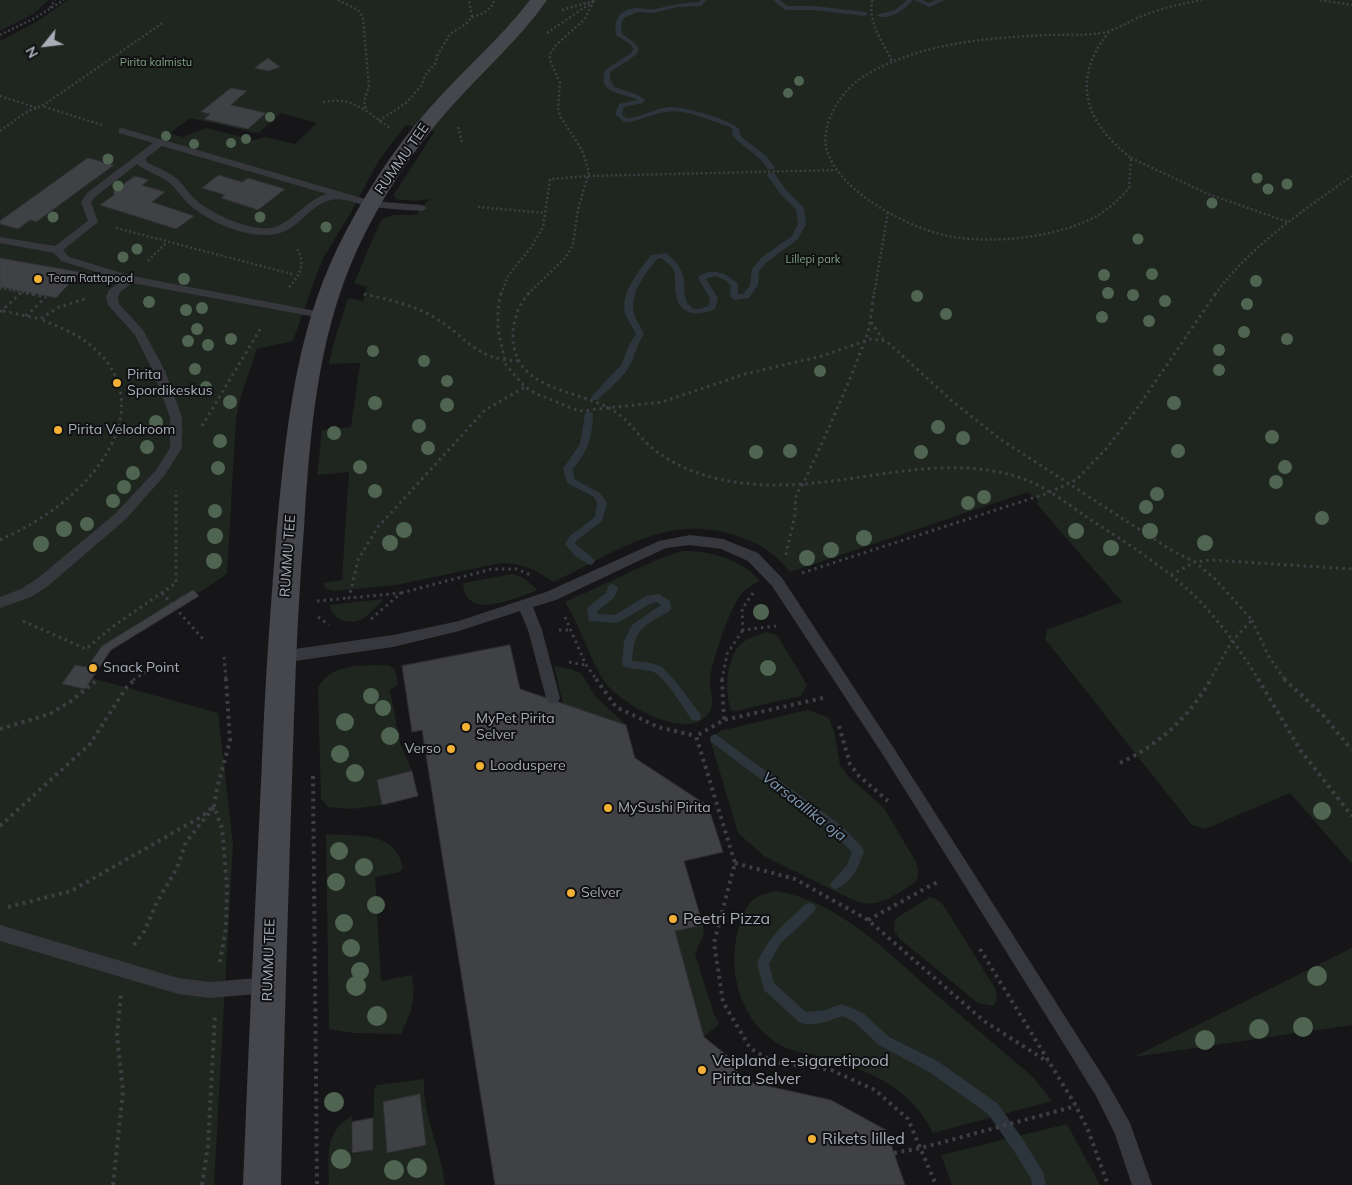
<!DOCTYPE html>
<style>
body{margin:0}
#map{position:relative;width:1352px;height:1185px;overflow:hidden;background:#161618;font-family:Mulish,sans-serif}
canvas{display:block}
.north{position:absolute;left:20px;top:20px;width:50px;height:50px;-webkit-text-stroke:4px #111113;paint-order:stroke;rotate:241deg;font-size:14px;font-weight:700;line-height:20px;text-align:center;color:#a8adb8}
.north::after{content:'';display:block;margin:auto;width:18px;height:22px;background:#a8adb8;clip-path:polygon(50% 0,100% 100%,50% 72%,0 100%)}
</style>
<div id="map">
<canvas width="1352" height="1185"></canvas>
<div class="north">N</div>
</div>
<script>
const ctx = document.querySelector('canvas').getContext('2d');
ctx.lineJoin = 'round';
function paint(path, color) { ctx.fillStyle = color; ctx.fill(path, 'evenodd'); }
function strokePath(path, color, width, dash) { ctx.strokeStyle = color; ctx.lineWidth = width; ctx.lineCap = dash ? 'butt' : 'round'; ctx.setLineDash(dash || []); ctx.stroke(path); }
function write(font, color, halo, rows, align = 'center') {
  ctx.font = font + ' Mulish,sans-serif'; ctx.lineWidth = 4; ctx.setLineDash([]); ctx.textBaseline = 'middle'; ctx.strokeStyle = halo; ctx.fillStyle = color; for (const [text, x, y, turn = 0] of rows) {
    ctx.save(); ctx.translate(x, y); ctx.rotate((+turn || 0) * Math.PI / 180); ctx.textAlign = isNaN(turn) ? turn : align; if (halo) ctx.strokeText(text, 0, 0); ctx.fillText(text, 0, 0); ctx.restore();
  }
}
const green = new Path2D(`
 M 0,0 L 49,0 L 33,14 L 0,31 Z
 M 68,0 L 1352,0 L 1352,864 L 1290,793 L 1205,829 L 1192,825 L 1045,639 L 1047,630 L 1122,602 L 1036,503 L 1039,501 L 1028,492 L 790,572 C 773,552 762,545 737,536 C 666,512 615,554 553,582 C 536,569 522,564 501,563 L 396,585 L 334,591 L 325,588 L 323,583 L 342,580 L 349,472 L 317,475 L 322,430 L 351,427 L 360,363 L 329,364 L 334,342 L 348,298 L 363,301 L 367,287 L 354,283 L 381,220 L 393,215 L 416,215 L 429,199 L 414,201 L 396,199 L 394,194 L 435,131 L 406,125 L 379,160 L 350,214 L 322,260 L 293,341 L 257,349 L 240,399 L 236,420 L 227,574 L 197,594 L 193,590 L 102,646 L 87,667 L 75,666 L 62,684 L 85,689 L 92,678 L 218,713 L 233,844 L 214,1185 L 0,1185 L 0,41 L 36,22 ZM 281,113 L 317,123 L 295,144 L 266,137 L 254,140 L 207,128 L 183,137 L 170,133 L 190,118 L 258,133 Z
 M 682,551 C 710,551 740,558 760,581 C 752,585 744,589 739,597 C 730,609 711,664 710,679 C 709,690 716,703 709,713 C 688,744 619,703 604,681 C 588,656 581,627 565,602 L 659,559 Z
 M 512,574 L 522,577 L 538,590 C 517,597 465,623 463,583 Z
 M 384,599 C 377,605 368,617 360,620 C 347,625 331,619 330,605 Z
 M 767,632 L 776,635 L 779,638 L 807,685 L 801,696 L 735,711 L 731,710 C 724,691 726,657 742,643 C 749,637 759,635 767,632 Z
 M 388,665 L 395,669 L 398,685 L 390,690 L 400,743 L 412,771 L 377,780 L 382,805 L 351,809 L 328,807 L 321,799 L 318,688 C 331,662 364,666 388,665 Z
 M 554,666 L 570,669 L 581,673 L 595,696 L 626,725 L 563,704 Z
 M 807,710 L 828,717 L 834,731 L 840,765 L 848,776 L 884,808 L 916,862 C 918,868 920,875 916,881 C 914,884 907,887 903,890 C 886,901 873,908 853,900 L 764,856 L 738,833 L 710,739 L 720,731 Z
 M 326,834 C 358,837 394,830 403,867 L 400,872 L 375,877 L 381,981 L 412,975 C 416,1000 412,1011 401,1034 L 353,1033 L 329,1029 Z
 M 776,891 C 838,901 886,951 932,991 C 966,1020 1000,1049 1034,1078 L 1052,1101 L 933,1133 C 911,1088 868,1069 822,1057 C 809,1053 793,1052 782,1046 C 740,1023 726,971 739,927 C 746,904 751,896 776,891 Z
 M 930,897 L 938,900 L 944,906 L 996,990 L 997,998 L 994,1006 L 978,1003 L 900,939 L 894,931 L 895,919 Z
 M 703,925 L 704,933 L 695,954 L 714,1014 L 719,1024 L 704,1037 L 675,931 Z
 M 1352,948 L 1352,1025 L 1134,1057 Z
 M 424,1079 C 422,1114 441,1149 445,1185 L 329,1185 C 329,1155 323,1133 352,1116 L 351,1154 L 373,1150 L 374,1090 L 377,1085 ZM 420,1094 L 425,1145 L 387,1153 L 383,1103 Z
 M 1067,1124 L 1100,1185 L 952,1185 L 941,1155 Z`);
const stream = new Path2D(`
 M 701,0 L 707,0 L 701,6 L 677,7 L 654,13 L 637,12 L 624,18 L 621,24 L 622,34 L 635,43 L 639,49 L 636,55 L 610,72 L 610,79 L 614,87 L 638,95 L 645,100 L 643,103 L 624,107 L 622,114 L 626,118 L 630,118 C 643,116 655,109 668,107 C 683,106 730,119 739,129 L 740,135 L 743,138 L 766,156 L 775,167 L 774,169 L 768,169 C 759,154 743,148 732,135 L 733,130 L 730,127 C 709,121 687,108 666,112 C 651,114 639,122 624,122 L 615,114 L 619,104 L 638,100 C 622,92 597,95 605,70 L 631,53 L 633,49 L 631,45 L 616,35 C 614,19 619,10 636,8 C 643,8 650,10 656,9 C 672,5 682,3 699,2 Z
 M 773,0 L 780,0 L 787,6 L 814,6 L 865,12 L 868,14 L 865,16 L 814,10 L 785,10 Z
 M 907,0 L 913,0 C 904,10 889,22 876,15 L 895,10 Z
 M 914,0 L 922,0 L 929,3 L 936,0 L 945,0 L 929,7 Z
 M 768,173 L 774,173 L 787,191 L 804,208 L 806,224 L 798,239 L 767,262 L 759,271 L 758,285 L 749,298 L 734,300 L 730,295 L 731,286 L 725,280 L 715,276 L 706,279 L 718,298 L 715,309 C 695,318 677,314 675,289 C 675,282 676,276 673,269 C 670,264 665,261 661,258 L 657,259 C 645,274 627,296 635,316 C 637,322 641,328 644,334 C 637,344 635,356 629,367 C 621,380 608,389 598,400 L 592,400 L 591,398 L 592,396 L 621,365 L 630,343 L 636,334 C 633,328 629,322 626,316 C 618,295 639,271 651,255 L 666,253 C 673,259 681,266 683,276 C 686,288 681,301 694,309 L 700,309 L 708,306 L 710,298 L 698,278 L 699,276 C 714,267 727,273 738,284 L 738,294 L 743,294 L 750,285 L 752,269 L 761,258 L 792,236 L 798,224 L 796,209 L 781,195 L 767,175 Z
 M 589,411 L 593,414 C 592,439 588,450 573,469 L 574,479 L 600,493 L 607,503 L 602,521 L 577,540 L 575,543 C 581,550 590,554 595,561 L 593,564 L 590,565 L 575,556 L 565,544 L 570,536 L 595,517 L 597,503 L 594,497 L 567,483 L 563,469 L 580,444 L 585,414 Z
 M 613,584 L 618,588 L 614,598 L 597,611 L 598,614 L 615,615 L 646,596 L 659,594 L 670,601 L 671,608 L 670,611 C 643,626 634,628 632,661 L 651,663 L 662,667 L 676,682 L 700,714 L 701,717 L 700,720 L 696,721 L 692,720 C 683,708 665,675 651,671 C 641,669 633,670 623,666 L 622,663 L 624,641 L 632,625 L 661,605 L 657,602 L 652,603 L 617,623 L 589,621 L 587,610 L 588,607 L 606,593 L 609,585 Z
 M 715,734 L 842,826 L 862,847 L 864,851 C 859,866 852,883 836,889 L 832,888 L 830,884 L 847,865 L 852,852 L 834,834 L 711,742 L 710,739 L 711,736 Z
 M 810,903 L 814,904 L 816,908 L 814,912 L 780,944 L 769,964 L 774,983 L 806,1012 L 825,1010 L 842,1004 L 863,1013 L 889,1037 L 939,1062 L 998,1104 L 1024,1141 L 1043,1172 L 1046,1185 L 1032,1185 L 1031,1179 L 1014,1151 L 988,1114 L 929,1072 L 879,1045 L 853,1021 L 842,1016 C 829,1021 812,1028 799,1022 L 764,990 L 757,963 C 769,936 785,923 806,904 Z`);
const building = new Path2D(`
 M 268,58 L 280,67 L 268,71 L 255,68 Z
 M 231,88 L 247,91 L 231,105 L 266,113 L 248,129 L 204,119 L 210,114 L 201,112 Z
 M 88,158 L 114,165 L 36,222 L 30,220 L 18,229 L 0,224 L 0,221 Z
 M 219,175 L 242,182 L 248,178 L 285,189 L 258,210 L 221,198 L 225,195 L 202,188 Z
 M 135,176 L 149,180 L 142,185 L 165,192 L 152,202 L 194,216 L 176,229 L 100,205 L 114,195 L 113,192 Z
 M 0,258 L 80,272 L 56,298 L 0,287 Z
 M 193,590 L 199,596 L 111,650 L 85,689 L 62,684 L 75,665 L 87,667 L 102,646 Z
 M 510,645 L 520,689 L 626,725 L 635,758 L 708,806 L 723,852 L 684,861 L 703,925 L 675,931 L 704,1037 L 734,1061 L 740,1080 L 831,1100 L 886,1130 L 905,1185 L 495,1185 L 422,730 L 412,732 L 402,666 Z
 M 412,771 L 418,796 L 382,805 L 377,780 Z
 M 420,1094 L 426,1145 L 387,1153 L 383,1102 Z
 M 373,1118 L 373,1150 L 352,1153 L 352,1122 Z`);
const pathFar2 = new Path2D(`
 M 338,0 L 358,10 L 363,17 L 369,86 L 364,101 L 366,111
 M 872,0 C 868,23 882,41 892,61
 M 1320,0 L 1352,5
 M 50,8 L 55,0
 M 562,10 L 597,0
 M 472,17 L 484,13 L 494,4 L 493,0
 M 1109,32 C 1070,80 1085,122 1131,158 L 1129,188 C 1120,198 1111,207 1100,214 C 1063,237 995,244 953,237 C 912,230 841,194 827,151 C 823,138 827,124 832,113 C 840,96 853,82 869,73 C 923,43 986,38 1046,35 C 1064,34 1083,36 1101,33 C 1114,31 1125,24 1137,18 C 1158,9 1180,4 1202,0
 M 547,33 L 594,1
 M 0,35 L 35,18 L 64,0
 M 0,96 L 37,108
 M 323,102 C 353,96 367,112 390,128
 M 379,121 L 406,103 L 422,85 L 425,75 L 435,64 L 437,56 L 450,34 L 466,24 L 472,17 L 469,0
 M 102,125 L 42,106 L 164,22
 M 458,127 L 462,143
 M 0,131 L 28,111 L 42,106
 M 1131,158 L 1208,194 L 1288,222
 M 478,207 L 545,213
 M 116,228 L 292,274
 M 148,261 L 167,242
 M 289,287 C 301,275 306,262 296,247
 M 0,288 L 33,294
 M 19,294 L 22,292
 M 501,294 L 508,276 L 532,246 L 543,227 L 550,179 L 589,176 L 837,170
 M 528,294 L 566,257 L 573,245 L 578,209 L 589,172 L 582,150 L 560,116 L 558,107 L 560,83 L 550,60 L 550,54 L 556,45 L 585,19 L 594,0
 M 874,294 L 888,212
 M 1215,294 C 1252,245 1302,211 1352,176`);
const pathFar1 = new Path2D(`
 M 26,293 L 46,297
 M 501,293 L 498,309 L 498,329 L 506,365 L 525,387 L 537,394 L 579,411 L 662,402 L 745,374 L 822,356 L 871,339 L 886,341 L 951,400 L 1000,439 L 1171,550 L 1195,562 L 1211,560 L 1352,569
 M 529,293 C 518,305 513,321 513,336 C 513,392 580,389 614,411 C 629,420 638,436 651,447 C 684,475 732,485 774,485 C 858,486 941,450 1024,479 C 1046,487 1068,504 1088,518 C 1122,540 1156,561 1186,588 C 1215,614 1238,647 1259,680
 M 364,294 C 386,299 410,304 430,315 C 467,335 472,360 520,361
 M 3,311 L 40,319 L 59,307 L 88,298
 M 0,312 L 21,293
 M 26,316 L 46,297
 M 871,322 L 883,339
 M 202,426 L 262,326
 M 0,540 C 22,530 43,518 62,503 C 109,466 150,400 96,350 C 81,335 59,327 40,319
 M 786,555 C 788,542 792,531 794,519 C 798,503 791,499 803,484 C 826,435 848,386 867,335 C 871,322 872,306 874,293
 M 802,573 L 1048,493 L 1076,480 L 1106,449 L 1136,410 L 1216,293
 M 1171,575 L 1195,562 L 1215,579 L 1252,620 L 1232,641 L 1210,680
 M 162,593 L 203,639
 M 401,593 L 492,569 L 517,569 L 533,576
 M 753,593 L 742,609 L 743,630 L 776,626
 M 317,601 L 349,598
 M 318,617 L 329,625
 M 565,617 L 586,665 L 597,680
 M 371,619 L 401,593 L 349,598 L 358,560 L 378,527 L 485,410 L 525,387
 M 1252,620 L 1268,655 L 1285,680
 M 23,621 L 86,649 L 112,627 L 176,583 L 176,490
 M 559,630 L 572,630
 M 224,657 L 226,680
 M 569,662 L 585,665
 M 133,680 L 154,667
 M 722,680 L 727,654 L 743,630`);
const path = new Path2D(`
 M 596,679 L 616,707 L 658,727 L 696,736
 M 722,679 L 724,720
 M 1258,679 L 1301,751 L 1352,816
 M 1284,679 L 1322,714 L 1352,750
 M 823,698 L 724,720 L 696,736 L 735,863 L 714,943 L 723,1002 L 750,1048 L 773,1062 L 831,1070 L 875,1090 L 908,1119 L 936,1185
 M 839,726 L 850,764 L 859,776 L 888,801
 M 0,729 L 50,714 L 71,701 L 97,680
 M 1120,763 C 1159,745 1190,716 1211,679
 M 313,776 L 317,1185
 M 0,826 L 90,744 L 126,688 L 135,679
 M 735,863 L 795,879 L 868,920 L 984,1021 L 1048,1062
 M 8,907 L 71,891 L 199,818 L 212,808
 M 868,920 L 939,881
 M 134,945 L 144,932 L 157,902 L 177,868 L 186,842 L 214,807
 M 980,949 L 1076,1106 L 1088,1130 L 1108,1185
 M 220,962 L 226,927 L 227,885 L 222,828 L 214,807 L 217,788 L 230,741 L 226,679
 M 894,1153 L 921,1148 L 1076,1106
 M 113,1185 L 123,1091 L 117,1035 L 121,994
 M 202,1185 L 208,1146 L 215,1015`);
const lane = new Path2D(`
 M 122,128 L 372,201 L 422,205 L 427,208 L 422,211 C 406,210 389,209 372,207 C 358,205 346,197 331,200 C 311,204 300,227 280,233 C 252,241 212,224 191,206 C 182,199 177,188 167,181 C 158,174 146,172 137,164 L 95,197 L 91,202 L 98,222 L 63,250 L 69,257 L 132,276 L 321,312 L 327,315 L 321,318 L 132,283 L 120,292 L 118,297 L 119,304 L 143,330 L 165,371 L 182,417 L 182,448 L 164,476 L 126,519 L 48,586 L 31,597 L 0,608 L 0,597 L 21,589 L 38,578 L 116,513 L 156,470 L 170,448 L 170,417 L 153,371 L 135,335 L 108,305 L 106,297 L 109,290 L 122,280 L 61,261 L 54,253 L 0,243 L 0,237 L 55,246 L 88,221 L 81,202 L 87,193 L 153,143 L 119,133 L 119,129 ZM 162,146 L 327,194 C 306,200 295,220 275,227 C 255,234 212,214 197,201 C 189,194 184,185 176,178 C 167,171 156,167 146,162 L 146,158 Z
 M 690,535 L 723,539 L 758,553 L 782,578 L 895,750 L 1108,1084 L 1130,1123 L 1152,1185 L 1132,1185 L 1115,1134 L 1096,1096 L 1052,1025 L 885,758 L 772,586 L 748,561 L 721,549 L 690,545 L 666,548 L 556,600 L 533,607 L 542,630 L 560,698 L 558,702 L 553,704 L 548,702 L 546,698 L 528,630 L 520,611 L 459,631 L 393,647 L 281,663 L 276,661 L 274,657 L 276,653 L 281,651 L 393,635 L 459,621 L 546,592 L 659,541 Z
 M 0,925 L 178,978 L 210,982 L 268,977 L 274,979 L 277,985 L 274,991 L 268,993 L 210,998 L 178,994 L 0,941 Z`);
const secondary = new Path2D(`
 M 530,0 L 547,0 C 519,40 482,72 450,108 C 412,151 381,198 357,250 C 317,338 310,433 304,528 C 299,591 296,654 294,717 C 289,873 284,1029 281,1185 L 243,1185 C 249,1029 257,872 264,716 C 267,653 272,590 277,526 C 286,432 295,336 337,249 C 361,200 390,153 427,111 C 460,73 499,40 530,0 Z`);
const trees = [
 [799,81,5],
 [788,93,5],
 [270,117,5],
 [166,136,5],
 [246,139,5],
 [231,143,5],
 [194,144,5],
 [108,159,5.5],
 [1257,178,5.5],
 [1287,184,5.5],
 [118,186,5.5],
 [1268,189,5.5],
 [1212,203,5.5],
 [53,217,5.5],
 [260,217,5.5],
 [326,227,5.5],
 [1138,239,5.5],
 [137,249,5.5],
 [123,257,5.5],
 [1152,274,6],
 [1104,275,6],
 [184,279,6],
 [1256,281,6],
 [1108,293,6],
 [1133,295,6],
 [917,296,6],
 [1165,301,6],
 [149,302,6],
 [1247,304,6],
 [202,308,6],
 [186,310,6],
 [946,314,6],
 [1102,317,6],
 [1149,321,6],
 [197,329,6],
 [1244,332,6],
 [231,339,6],
 [1287,339,6],
 [188,341,6],
 [208,345,6],
 [1219,350,6],
 [373,351,6],
 [424,361,6],
 [195,369,6],
 [1219,370,6],
 [820,371,6],
 [447,381,6],
 [206,387,6],
 [230,402,7],
 [375,403,7],
 [1174,403,7],
 [447,405,7],
 [156,422,7],
 [419,426,7],
 [938,427,7],
 [334,433,7],
 [1272,437,7],
 [963,438,7],
 [220,441,7],
 [147,447,7],
 [428,448,7],
 [790,451,7],
 [1178,451,7],
 [756,452,7],
 [921,452,7],
 [360,467,7],
 [1285,467,7],
 [218,468,7],
 [133,473,7],
 [1276,482,7],
 [124,487,7],
 [375,491,7],
 [1157,494,7],
 [984,497,7],
 [113,501,7],
 [968,503,7],
 [1146,507,7],
 [215,511,7],
 [1322,518,7],
 [87,524,7],
 [64,529,8],
 [404,530,8],
 [1076,531,8],
 [1150,531,8],
 [215,536,8],
 [864,538,8],
 [390,543,8],
 [1205,543,8],
 [41,544,8],
 [1111,548,8],
 [831,550,8],
 [807,558,8],
 [214,561,8],
 [761,612,8],
 [768,668,8],
 [371,696,8],
 [383,708,8],
 [345,722,9],
 [390,736,9],
 [340,754,9],
 [355,773,9],
 [1322,811,9],
 [339,851,9],
 [364,867,9],
 [336,882,9],
 [376,905,9],
 [344,923,9],
 [351,948,9],
 [360,971,9],
 [1317,976,10],
 [356,986,10],
 [377,1016,10],
 [1303,1027,10],
 [1259,1029,10],
 [1205,1040,10],
 [334,1102,10],
 [341,1159,10],
 [417,1168,10],
 [394,1170,10]
];
const markers = [
 [38,279,5,"#f2b134"],
 [117,383,5,"#f2b134"],
 [58,430,5,"#f2b134"],
 [93,668,5,"#f2b134"],
 [466,727,5,"#f2b134"],
 [451,749,5,"#f2b134"],
 [480,766,5,"#f2b134"],
 [608,808,5,"#f2b134"],
 [571,893,5,"#f2b134"],
 [673,919,5,"#f2b134"],
 [702,1070,5,"#f2b134"],
 [812,1139,5,"#f2b134"]
];
const farParknames = [
 ["Pirita kalmistu",156,63],
 ["Lillepi park",813,260]
];
const farPoinames = [
 ["Team Rattapood",48,279]
];
const streetNames = [
 ["RUMMU TEE",402,159,-55],
 ["RUMMU TEE",288,556,-86],
 ["RUMMU TEE",269,960,-88]
];
const poiNames = [
 ["Pirita",127,375],
 ["Spordikeskus",127,391],
 ["Pirita Velodroom",68,430],
 ["Snack Point",103,668],
 ["MyPet Pirita",476,719],
 ["Selver",476,735],
 ["Verso",441,749,"right"],
 ["Looduspere",490,766],
 ["MySushi Pirita",618,808],
 ["Selver",581,893]
];
const waterNames = [
 ["Varsaallika oja",804,807,38]
];
const nearPoinames = [
 ["Peetri Pizza",683,919],
 ["Veipland e-sigaretipood",712,1061],
 ["Pirita Selver",712,1079],
 ["Rikets lilled",822,1139]
];
paint(green, '#1e261f');
paint(stream, '#2c353c');
paint(building, '#404145');
strokePath(building, '#303034', 1);
strokePath(pathFar2, '#3d3f44', 2.5, [2, 2.5]);
strokePath(pathFar1, '#3d3f44', 3, [2.5, 4]);
strokePath(path, '#3d3f44', 4, [3, 4.5]);
paint(lane, '#37383d');
paint(secondary, '#45474d');
ctx.fillStyle = '#506452';
for (const [x, y, r] of trees) { ctx.beginPath(); ctx.arc(x, y, r, 0, 2 * Math.PI); ctx.fill(); }
for (const [x, y, r, color] of markers) { const dot = new Path2D(); dot.arc(x, y, r, 0, 2 * Math.PI); ctx.fillStyle = color; ctx.fill(dot); strokePath(dot, '#111113', 2); }
write('11px', '#7fa381', '#111113', farParknames);
write('11px', '#a8adb8', '#111113', farPoinames, 'left');
write('14px', '#a8adb8', '#111113', streetNames);
write('14px', '#a8adb8', '#111113', poiNames, 'left');
write('italic 15px', '#7f9bb3', '#111113', waterNames);
write('16px', '#a8adb8', '#111113', nearPoinames, 'left');
</script>
